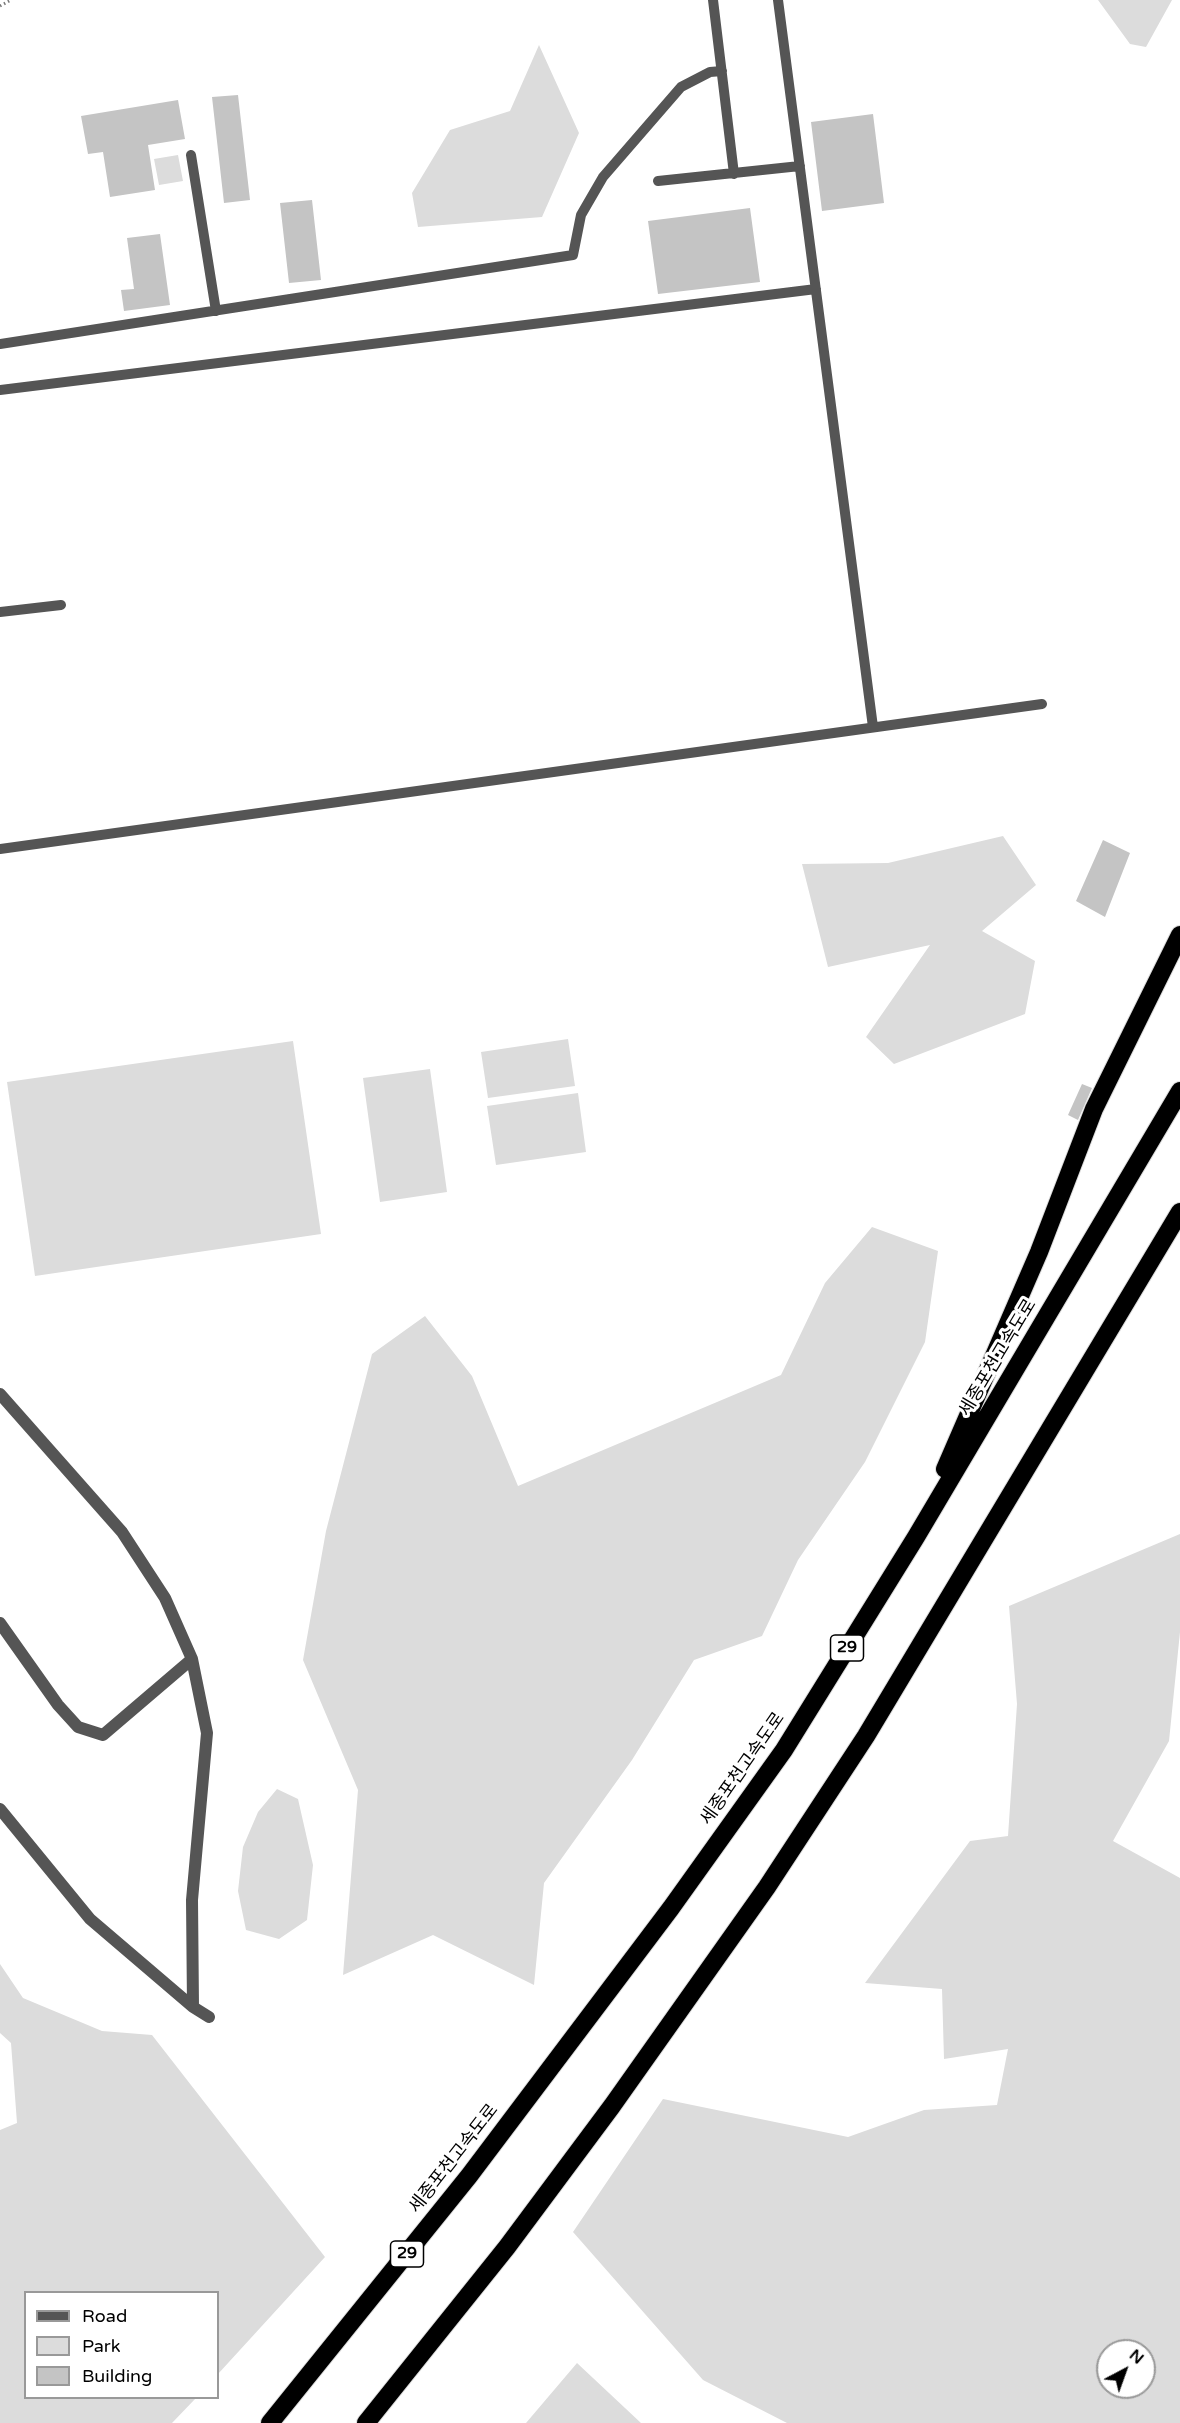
<!DOCTYPE html>
<meta charset="utf-8">
<style>
body{margin:0}
#map{position:relative;width:1180px;height:2423px;overflow:hidden;background:#fff;font-family:"Varela Round",sans-serif}
canvas{display:block}
.legend{position:absolute;left:24px;top:2291px;width:195px;height:108px;box-sizing:border-box;background:#fff;border:2px solid #999;margin:0;padding:8px 10px;list-style:none;font-size:18px;color:#000}
.legend li{display:flex;align-items:center;gap:12px;height:30px}
.legend b{width:30px;border:2px solid #999}
.north{position:absolute;left:1096px;top:2339px;width:60px;height:60px;box-sizing:border-box;background:#fff;border:2px solid #999;border-radius:50%;rotate:41deg;font-size:16px;font-weight:700;line-height:24px;text-align:center;color:#000}
.north::after{content:'';display:block;margin:auto;width:21px;height:27px;background:#000;clip-path:polygon(50% 0,100% 100%,50% 72%,0 100%)}
</style>
<div id="map">
<canvas width="1180" height="2423"></canvas>
<ul class="legend">
<li><b style="height:8px;background:#555"></b>Road</li>
<li><b style="height:16px;background:#dcdcdc"></b>Park</li>
<li><b style="height:16px;background:#c4c4c4"></b>Building</li>
</ul>
<div class="north">N</div>
</div>
<script>
const ctx = document.querySelector('canvas').getContext('2d');
ctx.lineJoin = 'round';
function paint(path, color) { ctx.fillStyle = color; ctx.fill(path, 'evenodd'); }
function strokePath(path, color, width, dash) { ctx.strokeStyle = color; ctx.lineWidth = width; ctx.lineCap = dash ? 'butt' : 'round'; ctx.setLineDash(dash || []); ctx.stroke(path); }
function write(font, color, halo, rows, align = 'center') {
  ctx.font = font + ' "Varela Round","Noto Sans KR",sans-serif'; ctx.lineWidth = 6; ctx.setLineDash([]); ctx.textBaseline = 'middle'; ctx.strokeStyle = halo; ctx.fillStyle = color; for (const [text, x, y, turn = 0] of rows) {
    ctx.save(); ctx.translate(x, y); ctx.rotate((+turn || 0) * Math.PI / 180); ctx.textAlign = isNaN(turn) ? turn : align; if (halo) ctx.strokeText(text, 0, 0); ctx.fillText(text, 0, 0); ctx.restore();
  }
}
const green = new Path2D(`
 M 1098,0 L 1172,0 L 1146,47 L 1130,44 Z
 M 539,45 L 579,133 L 542,217 L 418,227 L 412,193 L 450,130 L 510,111 Z
 M 178,155 L 183,181 L 159,185 L 154,159 Z
 M 1003,836 L 1036,885 L 982,931 L 1035,961 L 1025,1014 L 894,1064 L 866,1037 L 930,945 L 828,967 L 802,864 L 888,863 Z
 M 568,1039 L 575,1086 L 488,1098 L 481,1052 Z
 M 293,1041 L 321,1234 L 35,1276 L 7,1082 Z
 M 430,1069 L 447,1192 L 380,1202 L 363,1078 Z
 M 578,1093 L 586,1152 L 496,1165 L 487,1106 Z
 M 872,1227 L 938,1251 L 925,1342 L 865,1462 L 798,1560 L 762,1636 L 694,1660 L 632,1760 L 544,1883 L 534,1985 L 433,1935 L 343,1975 L 358,1790 L 303,1660 L 326,1531 L 372,1354 L 425,1316 L 472,1376 L 518,1486 L 781,1375 L 825,1283 Z
 M 1180,1534 L 1180,1632 L 1169,1741 L 1113,1841 L 1180,1878 L 1180,2423 L 787,2423 L 703,2380 L 573,2232 L 663,2099 L 848,2137 L 924,2110 L 997,2105 L 1008,2049 L 944,2059 L 942,1989 L 865,1983 L 970,1841 L 1008,1836 L 1017,1704 L 1009,1606 ZM 1108,2351 L 1144,2351 L 1144,2387 L 1108,2387 Z
 M 277,1789 L 298,1799 L 313,1865 L 307,1920 L 279,1939 L 246,1930 L 238,1891 L 243,1847 L 258,1812 Z
 M 0,1964 L 23,1998 L 102,2031 L 152,2035 L 325,2257 L 218,2374 L 218,2292 L 26,2292 L 26,2398 L 196,2398 L 172,2423 L 0,2423 L 0,2130 L 17,2123 L 11,2043 L 0,2033 Z
 M 577,2363 L 641,2423 L 526,2423 Z`);
const building = new Path2D(`
 M 238,95 L 250,200 L 224,203 L 212,97 Z
 M 178,100 L 185,139 L 148,145 L 155,190 L 110,197 L 103,152 L 88,154 L 81,116 Z
 M 873,114 L 884,203 L 822,211 L 811,122 Z
 M 312,200 L 321,280 L 289,283 L 280,203 Z
 M 750,208 L 760,282 L 658,294 L 648,221 Z
 M 160,234 L 170,305 L 124,311 L 121,290 L 134,289 L 127,238 Z
 M 1103,840 L 1130,853 L 1105,917 L 1076,901 Z
 M 1082,1084 L 1092,1088 L 1078,1120 L 1068,1115 Z`);
const path = new Path2D(`
 M 0,6 L 11,0`);
const lane = new Path2D(`
 M 713,0 L 734,174
 M 778,0 L 873,727
 M 191,155 L 216,311
 M 658,181 L 800,166
 M 0,344 L 573,255 L 581,215 L 603,177 L 681,87 L 710,72 L 722,71
 M 0,390 L 816,289
 M 0,612 L 61,605
 M 0,849 L 1042,704`);
const street = new Path2D(`
 M 0,1394 L 122,1532 L 165,1598 L 192,1659 L 207,1733 L 192,1900 L 193,2007
 M 0,1623 L 58,1705 L 78,1727 L 103,1735 L 192,1659
 M 0,1809 L 90,1919 L 193,2007 L 209,2017`);
const highway = new Path2D(`
 M 945,1469 L 1039,1252 L 1094,1109 L 1180,935
 M 270,2423 L 469,2176 L 671,1908 L 784,1750 L 916,1537 L 1180,1091
 M 366,2423 L 507,2247 L 612,2106 L 767,1887 L 866,1736 L 1180,1212`);
const shields = [
 [847,1648,33],
 [407,2254,33]
];
const shieldNames = [
 ["29",847,1648],
 ["29",407,2254]
];
const streetNames = [
 ["세종포천고속도로",998,1358,-59],
 ["세종포천고속도로",743,1769,-55],
 ["세종포천고속도로",454,2159,-52]
];
paint(green, '#dcdcdc');
paint(building, '#c4c4c4');
strokePath(highway, '#dbdbdb', 20);
strokePath(path, '#777', 3, [1.5, 3]);
strokePath(lane, '#555', 10);
strokePath(street, '#555', 12);
strokePath(highway, '#000', 18);
for (const [x, y, w] of shields) { const box = new Path2D(); box.roundRect(x - w / 2, y - 13, w, 26, 4.5); ctx.fillStyle = '#fff'; ctx.fill(box); strokePath(box, '#000', 1.5); }
write('bold 16px', '#000', null, shieldNames);
write('18px', '#000', '#fff', streetNames);
</script>
